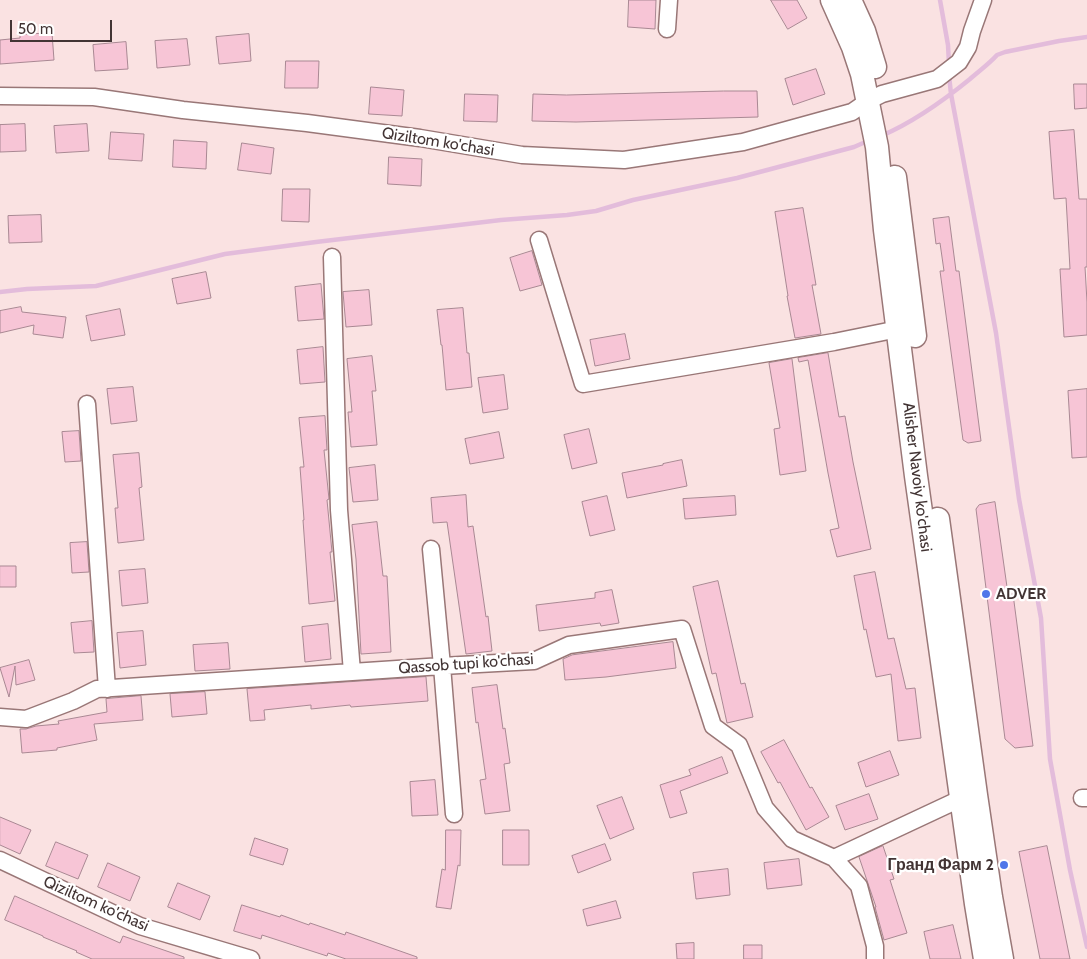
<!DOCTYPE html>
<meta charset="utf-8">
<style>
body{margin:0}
#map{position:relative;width:1087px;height:959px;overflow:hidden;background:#fae2e2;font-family:Cabin,sans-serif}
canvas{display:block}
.scale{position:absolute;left:10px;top:20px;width:102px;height:22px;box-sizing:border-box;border:2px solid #423434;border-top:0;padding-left:6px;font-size:15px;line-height:18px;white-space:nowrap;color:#423434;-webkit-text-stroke:4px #fff;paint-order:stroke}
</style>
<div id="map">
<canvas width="1087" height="959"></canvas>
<div class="scale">50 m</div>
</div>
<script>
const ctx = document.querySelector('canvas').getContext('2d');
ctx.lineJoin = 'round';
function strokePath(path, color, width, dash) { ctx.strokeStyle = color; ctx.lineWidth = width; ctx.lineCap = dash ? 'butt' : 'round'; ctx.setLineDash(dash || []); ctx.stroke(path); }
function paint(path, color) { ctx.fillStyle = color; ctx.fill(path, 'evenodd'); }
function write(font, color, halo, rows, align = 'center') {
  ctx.font = font + ' Cabin,sans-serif'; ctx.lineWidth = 4.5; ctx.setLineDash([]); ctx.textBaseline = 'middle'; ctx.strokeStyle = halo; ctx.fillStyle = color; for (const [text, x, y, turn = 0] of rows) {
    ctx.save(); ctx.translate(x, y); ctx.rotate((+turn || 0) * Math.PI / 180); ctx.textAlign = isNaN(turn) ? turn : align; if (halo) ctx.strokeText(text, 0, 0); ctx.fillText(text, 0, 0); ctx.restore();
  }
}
const stream = new Path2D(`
 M 940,0 L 948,45 L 949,64
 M 949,75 L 951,94 L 996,333 L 1019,499 L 1041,618 L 1050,759 L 1070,870 L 1087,947
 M 881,136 C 914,122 943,101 970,79 C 979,71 989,64 997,55 L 1005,52 L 1059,41 L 1087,37
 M 0,292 L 27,289 L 96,286 L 225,254 L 316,242 L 501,220 L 567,215 L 596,211 L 633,200 L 737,178 L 854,147 L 870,140`);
const building = new Path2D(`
 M 629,0 L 656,0 L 655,29 L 628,27 Z
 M 771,0 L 797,0 L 807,18 L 788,29 Z
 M 52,33 L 54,60 L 0,64 L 0,40 L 20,38 L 20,35 Z
 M 249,34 L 251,61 L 219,64 L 216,37 Z
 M 187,39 L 190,65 L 157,68 L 155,41 Z
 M 126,42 L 128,69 L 95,71 L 93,45 Z
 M 286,61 L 319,61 L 318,88 L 285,88 Z
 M 816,69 L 825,94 L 793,105 L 785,79 Z
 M 1074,84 L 1087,84 L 1087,108 L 1075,109 Z
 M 371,87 L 404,90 L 402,116 L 369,114 Z
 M 724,91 L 757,91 L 758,117 L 576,122 L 532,121 L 533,94 L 566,95 Z
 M 465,94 L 498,95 L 497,122 L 464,121 Z
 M 25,124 L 26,151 L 0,152 L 0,125 Z
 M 87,124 L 89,151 L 56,153 L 54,126 Z
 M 1074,130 L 1079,199 L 1087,199 L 1087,267 L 1085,267 L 1087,302 L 1087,335 L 1064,337 L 1060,269 L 1070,269 L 1066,198 L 1054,199 L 1049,132 Z
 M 111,132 L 144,134 L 142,161 L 109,159 Z
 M 174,140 L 207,142 L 206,169 L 173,167 Z
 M 242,143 L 274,148 L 271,174 L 238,170 Z
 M 389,157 L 422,159 L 421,186 L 388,184 Z
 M 283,189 L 310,189 L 309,222 L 282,221 Z
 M 803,208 L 816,285 L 812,285 L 821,334 L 795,338 L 787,296 L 788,296 L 775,212 Z
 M 41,215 L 42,242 L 9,243 L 8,216 Z
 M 949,217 L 956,271 L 959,271 L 981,441 L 968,443 L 963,440 L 940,271 L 944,271 L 940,243 L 936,244 L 933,219 Z
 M 532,251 L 542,285 L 520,291 L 510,258 Z
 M 206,272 L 211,298 L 177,304 L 172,279 Z
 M 321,284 L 324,319 L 298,321 L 295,287 Z
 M 369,290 L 372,325 L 346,327 L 343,292 Z
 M 21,307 L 22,312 L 66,317 L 63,338 L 33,334 L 34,325 L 0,333 L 0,311 Z
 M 463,308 L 467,353 L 469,353 L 472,387 L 446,390 L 442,345 L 441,345 L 437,310 Z
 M 120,309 L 125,335 L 91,341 L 86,316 Z
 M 625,334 L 630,359 L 595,366 L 590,340 Z
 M 323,347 L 325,382 L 300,384 L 297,350 Z
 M 828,353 L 839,417 L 845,416 L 853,462 L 871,549 L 837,557 L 830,530 L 839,528 L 828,473 L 808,360 L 799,362 L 798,358 Z
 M 372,356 L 376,391 L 372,391 L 377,445 L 351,447 L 348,412 L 352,412 L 347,359 Z
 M 792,359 L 806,471 L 780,475 L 774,429 L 780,428 L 769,363 Z
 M 504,375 L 508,409 L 483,413 L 478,378 Z
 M 133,387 L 137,421 L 111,424 L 107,389 Z
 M 1087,389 L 1087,457 L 1072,458 L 1068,391 Z
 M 325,416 L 327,450 L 324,450 L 329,499 L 327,500 L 332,552 L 330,552 L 335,601 L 309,604 L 303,520 L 304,520 L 300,467 L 304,467 L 299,418 Z
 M 589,429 L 597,463 L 572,469 L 564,435 Z
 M 79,431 L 81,461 L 65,462 L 62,432 Z
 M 499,432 L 504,458 L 470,464 L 465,439 Z
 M 139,453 L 142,487 L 139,488 L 144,540 L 118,543 L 115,508 L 118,508 L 113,455 Z
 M 682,460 L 687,486 L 627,498 L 622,473 L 663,465 L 663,464 Z
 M 375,465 L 378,500 L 353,502 L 349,468 Z
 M 466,495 L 468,527 L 473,526 L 486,617 L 488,616 L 492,651 L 466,654 L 447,522 L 433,523 L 431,498 Z
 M 607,496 L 615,530 L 590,536 L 582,502 Z
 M 735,496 L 736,515 L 685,519 L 683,499 Z
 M 995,502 L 1008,594 L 1013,594 L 1033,746 L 1015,748 L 1005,739 L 976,509 L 979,505 Z
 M 377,522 L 383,576 L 387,576 L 391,652 L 361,654 L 356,559 L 352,525 Z
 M 87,542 L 89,572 L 72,573 L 70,543 Z
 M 0,566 L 16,566 L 16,587 L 0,587 Z
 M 145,569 L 148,603 L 122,606 L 119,571 Z
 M 875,572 L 888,639 L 894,638 L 906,689 L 915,688 L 921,738 L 898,741 L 891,674 L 876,677 L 866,629 L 864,630 L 854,576 Z
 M 718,581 L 741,684 L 745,683 L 753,717 L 727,723 L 716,673 L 712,674 L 693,587 Z
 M 612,590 L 619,623 L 601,626 L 600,623 L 539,631 L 536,605 L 595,598 L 595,593 Z
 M 92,621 L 94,652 L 74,653 L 71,623 Z
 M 328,624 L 331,659 L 305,662 L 302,627 Z
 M 143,631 L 146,665 L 120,668 L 117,633 Z
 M 673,642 L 676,668 L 606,677 L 565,680 L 563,659 L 572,655 Z
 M 228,643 L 230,669 L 195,671 L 193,645 Z
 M 29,660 L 35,680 L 16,685 L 15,666 L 9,697 L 0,668 Z
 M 426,677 L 428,701 L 351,707 L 350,705 L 311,709 L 311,705 L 264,710 L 265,720 L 250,721 L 247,689 Z
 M 497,685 L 503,729 L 505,728 L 510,763 L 504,764 L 510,811 L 485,814 L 480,780 L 486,779 L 478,722 L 476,723 L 472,688 Z
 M 205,692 L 207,714 L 172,717 L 170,694 Z
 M 141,696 L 143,720 L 94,724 L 97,740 L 57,748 L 57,750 L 22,753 L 20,729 L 26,729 L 36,726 L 59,724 L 58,721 L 107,712 L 106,699 Z
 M 784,740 L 810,788 L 812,787 L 829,817 L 806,830 L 780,782 L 778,783 L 761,752 Z
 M 890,751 L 899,775 L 866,787 L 858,763 Z
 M 722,757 L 728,773 L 680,791 L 687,813 L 670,818 L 660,785 L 691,775 L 689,770 Z
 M 435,780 L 438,815 L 412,816 L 410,782 Z
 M 869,794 L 878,819 L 845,830 L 836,806 Z
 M 622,797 L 634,829 L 610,839 L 597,806 Z
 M 0,817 L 31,830 L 20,854 L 0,845 Z
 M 446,830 L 461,830 L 460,866 L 458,865 L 451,909 L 436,907 L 442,869 L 445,870 Z
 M 503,830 L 529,830 L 529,865 L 503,865 Z
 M 255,838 L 288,849 L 283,865 L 250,855 Z
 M 56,842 L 88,855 L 78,879 L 46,866 Z
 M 605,844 L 611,860 L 578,873 L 572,856 Z
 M 883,846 L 894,879 L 890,880 L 907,933 L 884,940 L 875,907 L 876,907 L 859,857 Z
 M 1047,846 L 1070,959 L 1040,959 L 1019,852 Z
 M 799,859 L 802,885 L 767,889 L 764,863 Z
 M 108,863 L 140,877 L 130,901 L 98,887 Z
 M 728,869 L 730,895 L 696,899 L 693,873 Z
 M 178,883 L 210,896 L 200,920 L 168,907 Z
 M 15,896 L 120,943 L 123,936 L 184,957 L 184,959 L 92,959 L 76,952 L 77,951 L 43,937 L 43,936 L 5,920 Z
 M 616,901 L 621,918 L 587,926 L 583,910 Z
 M 242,905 L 280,917 L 281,915 L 309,925 L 310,923 L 345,935 L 346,932 L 417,957 L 417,959 L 346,959 L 328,953 L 327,956 L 262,935 L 261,939 L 234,931 Z
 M 953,925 L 961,959 L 930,959 L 924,932 Z
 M 694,943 L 694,959 L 677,959 L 676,944 Z
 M 744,945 L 762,945 L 762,959 L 744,959 Z`);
const street = new Path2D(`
 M 667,29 L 669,0
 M 0,96 L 94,97 L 183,110 L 307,123 L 420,138 L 522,155 L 624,160 L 743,142 L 852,112 L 868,101 L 882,94 L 937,79 L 959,62 L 968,47 L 972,31 L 983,0
 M 539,240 L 583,384 L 834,342 L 908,327
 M 332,257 L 339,510 L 352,672
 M 87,404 L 107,689
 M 431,549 L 442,666 L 454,814
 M 0,717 L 26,719 L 73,701 L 97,689 L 442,666 L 534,661 L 569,645 L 682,629 L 713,726 L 739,745 L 765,808 L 792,839 L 834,858 L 859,886 L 875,946 L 875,959
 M 1082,798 L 1087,798
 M 834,858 L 960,799 L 971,796
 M 0,860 L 140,926 L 251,959`);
const secondary = new Path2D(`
 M 832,0 L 853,47 L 862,74 L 877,147 L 885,230 L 916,476 L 976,904 L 985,959
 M 850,0 L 864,31 L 875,67
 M 895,177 L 915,336
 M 938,519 L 976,795 L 991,897 L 1002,959`);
const markers = [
 [986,594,5,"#4e76e9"],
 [1004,865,5,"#4e76e9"]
];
const streetNames = [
 ["Qiziltom ko'chasi",438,142,9],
 ["Alisher Navoiy ko'chasi",917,477,83],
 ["Qassob tupi ko'chasi",466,664,-4],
 ["Qiziltom ko'chasi",96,904,24]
];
const poiNames = [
 ["ADVER",996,594],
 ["Гранд Фарм 2",994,865,"right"]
];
strokePath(stream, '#e3bcdb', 4.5);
paint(building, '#f7c5d6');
strokePath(building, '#a98893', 1);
strokePath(street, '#977', 19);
strokePath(secondary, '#977', 25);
strokePath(street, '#fff', 16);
strokePath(secondary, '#fff', 22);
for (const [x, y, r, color] of markers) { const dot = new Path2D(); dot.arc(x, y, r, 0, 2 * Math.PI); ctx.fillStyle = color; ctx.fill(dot); strokePath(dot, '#fff', 2); }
write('16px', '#423434', '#fff', streetNames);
write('bold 16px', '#423434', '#fff', poiNames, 'left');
</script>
